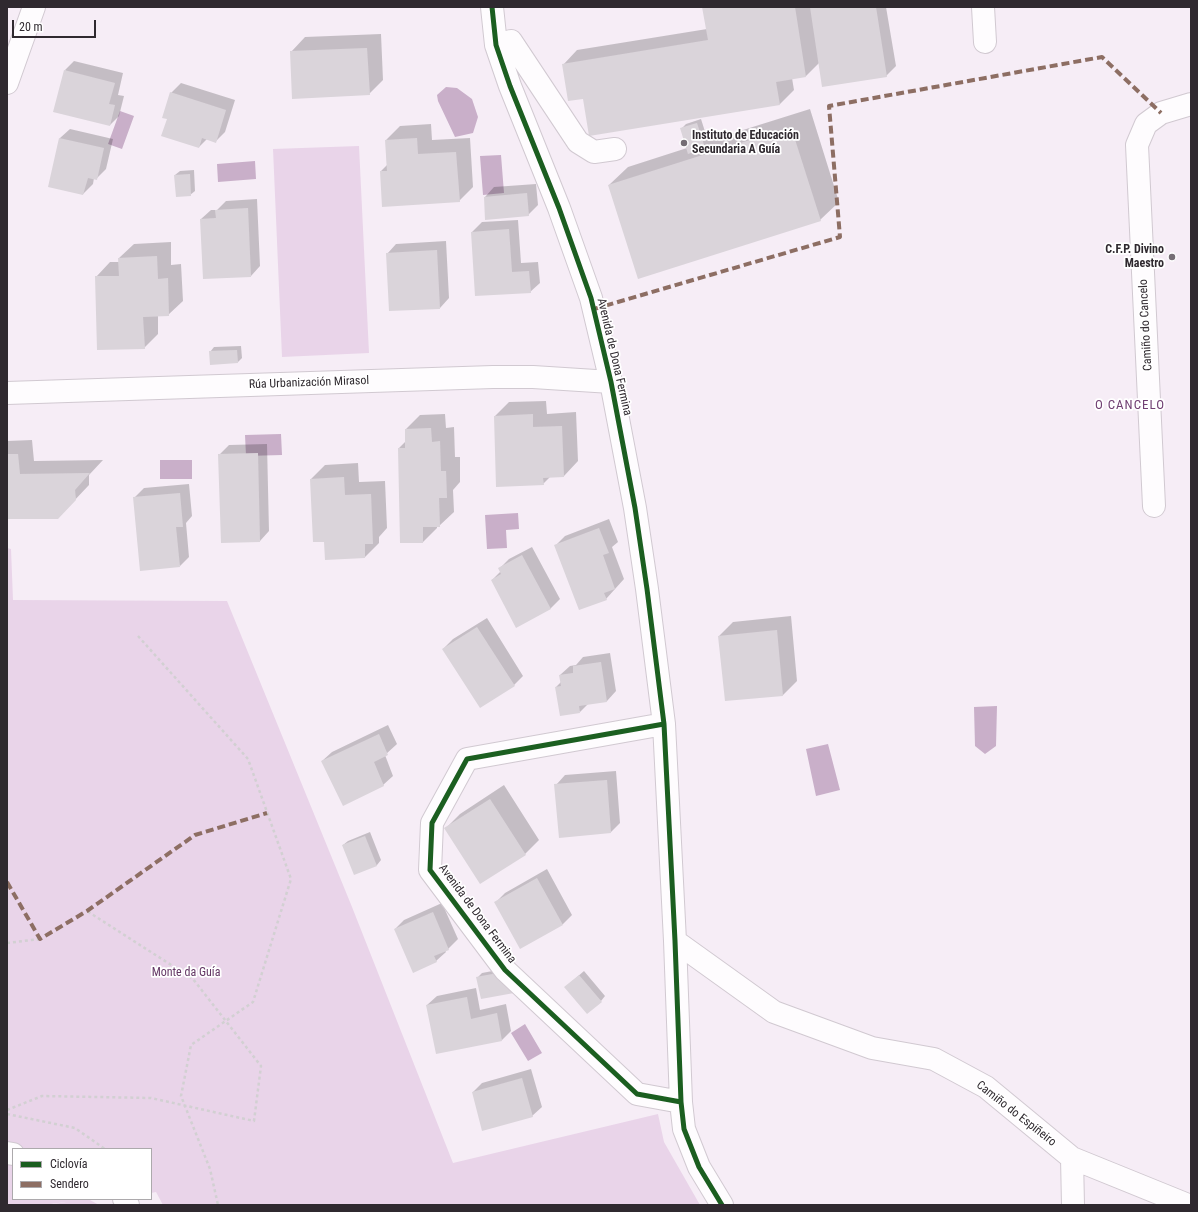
<!DOCTYPE html>
<meta charset="utf-8">
<style>
body{margin:0}
#map{position:relative;width:1198px;height:1212px;overflow:hidden;background:#f6edf6;font-family:"Roboto Condensed",sans-serif}
canvas{display:block}
.frame{position:absolute;inset:0;border:8px solid #2f292f;pointer-events:none}
.legend{position:absolute;left:12px;top:1148px;width:140px;height:52px;box-sizing:border-box;background:#fff;border:1px solid #aca9ac;margin:0;padding:5px 7px;list-style:none;font-size:12px;color:#2f292f}
.legend li{display:flex;align-items:center;gap:8px;height:20px}
.legend b{width:20px;border:1px solid #aca9ac}
.scale{position:absolute;left:12px;top:20px;width:84px;height:18px;box-sizing:border-box;border:2px solid #2f292f;border-top:0;padding-left:5px;font-size:12px;line-height:14px;white-space:nowrap;color:#2f292f;-webkit-text-stroke:3px #fff;paint-order:stroke}
</style>
<div id="map">
<canvas width="1198" height="1212"></canvas>
<div class="frame"></div>
<ul class="legend">
<li><b style="height:5px;background:#1b5e20"></b>Ciclovía</li>
<li><b style="height:5px;background:#8d6e63"></b>Sendero</li>
</ul>
<div class="scale">20 m</div>
</div>
<script>
const ctx = document.querySelector('canvas').getContext('2d');
ctx.lineJoin = 'round';
function paint(path, color) { ctx.fillStyle = color; ctx.fill(path, 'evenodd'); }
function strokePath(path, color, width, dash) { ctx.strokeStyle = color; ctx.lineWidth = width; ctx.lineCap = dash ? 'butt' : 'round'; ctx.setLineDash(dash || []); ctx.stroke(path); }
function write(font, color, halo, rows, align = 'center') {
  ctx.font = font + ' "Roboto Condensed",sans-serif'; ctx.lineWidth = 3.5; ctx.setLineDash([]); ctx.textBaseline = 'middle'; ctx.strokeStyle = halo; ctx.fillStyle = color; for (const [text, x, y, turn = 0] of rows) {
    ctx.save(); ctx.translate(x, y); ctx.rotate((+turn || 0) * Math.PI / 180); ctx.textAlign = isNaN(turn) ? turn : align; if (halo) ctx.strokeText(text, 0, 0); ctx.fillText(text, 0, 0); ctx.restore();
  }
}
const green = new Path2D(`
 M 359,146 L 369,353 L 282,357 L 273,149 Z
 M 7,548 L 11,549 L 13,600 L 227,601 L 352,907 L 453,1163 L 658,1114 L 664,1142 L 700,1205 L 163,1205 L 156,1192 L 151,1193 L 151,1149 L 13,1149 L 13,1199 L 93,1199 L 90,1200 L 99,1205 L 47,1205 L 66,1202 L 43,1205 L 7,1205 Z`);
const water = new Path2D(`
 M 446,87 L 457,88 L 472,99 L 478,117 L 473,133 L 455,137 L 438,101 L 437,95 Z
 M 120,111 L 134,116 L 122,149 L 108,144 Z
 M 501,155 L 504,193 L 483,195 L 480,156 Z
 M 255,161 L 256,179 L 218,182 L 217,164 Z
 M 281,434 L 282,455 L 246,456 L 245,435 Z
 M 160,460 L 192,460 L 192,479 L 160,479 Z
 M 518,513 L 519,529 L 506,530 L 507,548 L 487,549 L 485,515 Z
 M 997,706 L 996,746 L 985,754 L 975,746 L 974,707 Z
 M 828,744 L 840,790 L 816,796 L 806,749 Z
 M 525,1024 L 542,1053 L 528,1061 L 511,1033 Z`);
const shadow = new Path2D(`
 M 703,7 L 886,7 L 896,66 L 886,76 L 820,62 L 806,76 L 792,78 L 794,90 L 780,104 L 583,98 L 563,65 L 577,50 L 707,29 Z
 M 381,34 L 383,80 L 369,94 L 291,52 L 305,37 Z
 M 74,61 L 123,73 L 118,95 L 124,96 L 119,116 L 110,125 L 65,70 Z
 M 181,83 L 235,100 L 225,132 L 216,141 L 207,139 L 199,147 L 168,119 L 171,93 Z
 M 810,109 L 839,202 L 820,220 L 609,185 L 628,167 L 687,148 L 681,129 L 686,124 L 701,119 L 708,141 Z
 M 431,124 L 432,140 L 470,138 L 473,187 L 459,201 L 381,171 L 387,165 L 386,140 L 400,126 Z
 M 70,129 L 113,139 L 106,169 L 96,179 L 94,178 L 93,184 L 83,194 L 49,186 L 60,138 Z
 M 194,170 L 195,191 L 190,195 L 175,175 L 180,171 Z
 M 536,184 L 538,205 L 528,215 L 486,218 L 485,197 L 494,187 Z
 M 257,199 L 260,266 L 251,276 L 201,219 L 211,210 L 217,210 L 226,201 Z
 M 518,220 L 521,263 L 538,262 L 540,283 L 530,292 L 472,232 L 482,222 Z
 M 446,241 L 449,298 L 440,308 L 387,254 L 396,244 Z
 M 171,242 L 171,265 L 181,264 L 183,301 L 168,315 L 158,316 L 158,334 L 144,348 L 96,277 L 110,262 L 120,262 L 119,258 L 134,244 Z
 M 241,346 L 242,358 L 238,362 L 210,352 L 214,347 Z
 M 546,401 L 547,414 L 576,412 L 578,461 L 564,476 L 551,476 L 543,484 L 495,416 L 509,402 Z
 M 445,414 L 446,428 L 454,427 L 455,457 L 460,457 L 460,482 L 453,490 L 454,512 L 439,526 L 437,526 L 437,528 L 423,542 L 401,542 L 399,448 L 406,441 L 406,429 L 420,415 Z
 M 32,440 L 34,461 L 103,460 L 89,475 L 89,485 L 72,503 L 7,518 L 7,441 Z
 M 267,444 L 269,531 L 260,541 L 219,455 L 229,445 Z
 M 358,463 L 359,482 L 385,481 L 387,528 L 379,537 L 379,543 L 365,557 L 325,541 L 311,479 L 325,465 Z
 M 189,484 L 192,516 L 186,523 L 189,557 L 180,566 L 134,498 L 144,488 Z
 M 609,519 L 618,542 L 612,547 L 624,579 L 606,599 L 556,545 L 565,536 Z
 M 532,547 L 560,599 L 550,609 L 492,580 L 501,571 L 500,568 L 509,559 Z
 M 791,616 L 797,681 L 783,695 L 726,700 L 719,636 L 733,622 Z
 M 487,618 L 523,676 L 514,685 L 443,649 L 453,639 Z
 M 610,653 L 616,691 L 607,701 L 588,704 L 580,712 L 556,687 L 561,682 L 560,675 L 570,666 L 576,665 L 583,657 Z
 M 388,725 L 397,744 L 385,755 L 393,776 L 383,785 L 322,761 L 332,752 Z
 M 616,771 L 620,823 L 611,832 L 556,785 L 565,775 Z
 M 504,785 L 539,840 L 525,854 L 446,828 L 460,814 Z
 M 370,832 L 381,860 L 377,865 L 355,874 L 343,845 L 348,841 Z
 M 547,869 L 572,915 L 563,924 L 521,947 L 496,902 L 505,893 Z
 M 442,903 L 458,939 L 448,949 L 445,950 L 446,952 L 436,961 L 395,929 L 404,920 Z
 M 503,969 L 514,992 L 477,978 L 482,973 Z
 M 584,971 L 605,996 L 601,1001 L 570,983 Z
 M 476,988 L 480,1010 L 506,1004 L 511,1031 L 502,1040 L 427,1005 L 437,996 Z
 M 531,1069 L 542,1107 L 532,1116 L 473,1092 L 482,1083 Z`);
const building = new Path2D(`
 M 702,7 L 795,7 L 806,77 L 776,82 L 780,105 L 589,136 L 583,99 L 568,101 L 562,64 L 708,40 Z
 M 810,7 L 876,7 L 887,77 L 822,87 Z
 M 367,48 L 370,95 L 292,99 L 290,51 Z
 M 64,70 L 115,83 L 109,104 L 115,105 L 110,126 L 53,112 Z
 M 170,92 L 226,110 L 216,143 L 202,138 L 199,148 L 161,136 L 167,119 L 162,118 Z
 M 697,123 L 705,148 L 688,154 L 680,128 Z
 M 791,127 L 821,221 L 638,279 L 608,185 Z
 M 59,138 L 104,148 L 97,180 L 88,178 L 83,195 L 48,187 Z
 M 417,138 L 418,154 L 456,152 L 460,202 L 382,207 L 380,171 L 387,171 L 385,140 Z
 M 190,174 L 191,196 L 176,197 L 174,175 Z
 M 527,193 L 529,216 L 485,220 L 484,197 Z
 M 248,208 L 251,277 L 203,279 L 200,219 L 216,218 L 215,210 Z
 M 509,229 L 512,272 L 529,271 L 531,293 L 475,296 L 471,232 Z
 M 437,250 L 440,309 L 389,311 L 386,253 Z
 M 157,256 L 158,279 L 168,278 L 169,316 L 143,317 L 145,349 L 97,350 L 95,276 L 119,276 L 118,258 Z
 M 237,350 L 238,363 L 210,365 L 209,351 Z
 M 533,414 L 533,427 L 562,426 L 564,477 L 543,478 L 544,485 L 496,487 L 494,416 Z
 M 431,428 L 432,442 L 440,441 L 441,471 L 446,471 L 447,498 L 439,498 L 440,527 L 423,527 L 423,543 L 400,543 L 398,448 L 405,448 L 405,429 Z
 M 258,453 L 260,542 L 221,543 L 218,454 Z
 M 7,454 L 18,454 L 20,474 L 90,473 L 75,490 L 76,500 L 58,519 L 7,519 Z
 M 344,477 L 345,495 L 371,494 L 373,544 L 365,544 L 365,558 L 325,560 L 324,542 L 313,542 L 310,479 Z
 M 180,493 L 183,527 L 176,527 L 180,567 L 140,571 L 133,497 Z
 M 599,528 L 609,553 L 603,555 L 615,589 L 604,593 L 607,600 L 579,610 L 554,545 Z
 M 522,555 L 551,609 L 516,628 L 491,580 L 501,574 L 498,568 Z
 M 477,627 L 515,686 L 480,708 L 442,649 Z
 M 777,630 L 783,696 L 725,701 L 718,636 Z
 M 601,662 L 607,702 L 579,706 L 580,713 L 560,716 L 555,687 L 561,686 L 559,675 L 573,673 L 573,666 Z
 M 379,734 L 388,755 L 374,762 L 384,786 L 343,806 L 321,761 Z
 M 607,780 L 611,833 L 559,838 L 554,784 Z
 M 490,799 L 526,855 L 480,884 L 444,828 Z
 M 365,836 L 377,866 L 354,875 L 342,845 Z
 M 537,878 L 563,925 L 520,949 L 494,902 Z
 M 433,912 L 449,950 L 434,956 L 437,962 L 413,973 L 394,929 Z
 M 498,973 L 514,993 L 481,999 L 476,977 Z
 M 579,975 L 602,1002 L 587,1014 L 564,987 Z
 M 467,997 L 471,1019 L 497,1013 L 502,1041 L 436,1054 L 426,1005 Z
 M 522,1078 L 533,1117 L 482,1131 L 472,1092 Z`);
const path = new Path2D(`
 M 138,636 L 248,759 L 291,879 L 253,1002 L 191,1045 L 181,1096 L 210,1169 L 218,1205
 M 7,943 L 40,939
 M 7,1110 L 42,1096 L 151,1098 L 254,1121 L 261,1066 L 193,979 L 87,911
 M 7,1114 L 75,1128 L 105,1149`);
const minor = new Path2D(`
 M 492,7 L 496,45 L 510,86 L 559,208 L 591,298 L 611,382 L 635,508 L 647,589 L 664,724 L 675,941 L 681,1102 L 684,1129 L 699,1167 L 722,1205
 M 983,7 L 985,42
 M 496,45 L 511,41 L 578,142 L 594,152 L 615,149
 M 7,83 L 34,7
 M 7,393 L 493,377 L 533,377 L 611,382
 M 1154,506 L 1137,145 L 1146,124 L 1161,113 L 1191,104
 M 664,724 L 467,759 L 432,823 L 430,870 L 505,970 L 637,1094 L 681,1102
 M 675,941 L 774,1012 L 872,1048 L 934,1059 L 986,1087 L 1072,1158 L 1188,1205
 M 7,1153 L 13,1154
 M 1072,1158 L 1073,1205
 M 124,1199 L 128,1205`);
const quiet = new Path2D(`
 M 594,309 L 840,237 L 829,106 L 1102,57 L 1161,113
 M 7,882 L 40,939 L 87,911 L 195,835 L 267,813`);
const cycleway = new Path2D(`
 M 492,7 L 496,45 L 510,86 L 559,208 L 591,298 L 611,382 L 635,508 L 647,589 L 664,724 L 675,941 L 681,1102 L 684,1129 L 699,1167 L 722,1205
 M 664,724 L 467,759 L 432,823 L 430,870 L 505,970 L 637,1094 L 681,1102`);
const markers = [
 [684,143,4,"#756e75"],
 [1172,257,4,"#756e75"]
];
const poiNames = [
 ["Instituto de Educación",692,136],
 ["Secundaria A Guía",692,150],
 ["C.F.P. Divino",1164,250,"right"],
 ["Maestro",1164,264,"right"]
];
const streetNames = [
 ["Camiño do Cancelo",1146,325,-93],
 ["Avenida de Dona Fermina",614,357,77],
 ["Rúa Urbanización Mirasol",309,383,-2],
 ["Avenida de Dona Fermina",477,914,53],
 ["Camiño do Espiñeiro",1016,1114,38]
];
const parkNames = [
 ["Monte da Guía",186,973]
];
const neighbourhoodNames = [
 ["O CANCELO",1130,406]
];
paint(green, '#e9d4e9');
paint(water, '#c9afc9');
paint(shadow, '#0003');
paint(building, '#dad4da');
strokePath(minor, '#d1c9d1', 24);
strokePath(path, '#d2d0d2', 2.5, [3, 3]);
strokePath(minor, '#fefcfe', 22);
strokePath(quiet, '#8d6e63', 4, [8, 4]);
strokePath(cycleway, '#1b5e20', 5);
for (const [x, y, r, color] of markers) { const dot = new Path2D(); dot.arc(x, y, r, 0, 2 * Math.PI); ctx.fillStyle = color; ctx.fill(dot); strokePath(dot, '#fff', 1.5); }
write('bold 12px', '#2f292f', '#fff', poiNames, 'left');
write('12px', '#2f292f', '#fff', streetNames);
write('12px', '#633664', '#fff', parkNames);
ctx.letterSpacing = '1px';
write('13px', '#714073', '#fff', neighbourhoodNames);
ctx.letterSpacing = '0px';
</script>
